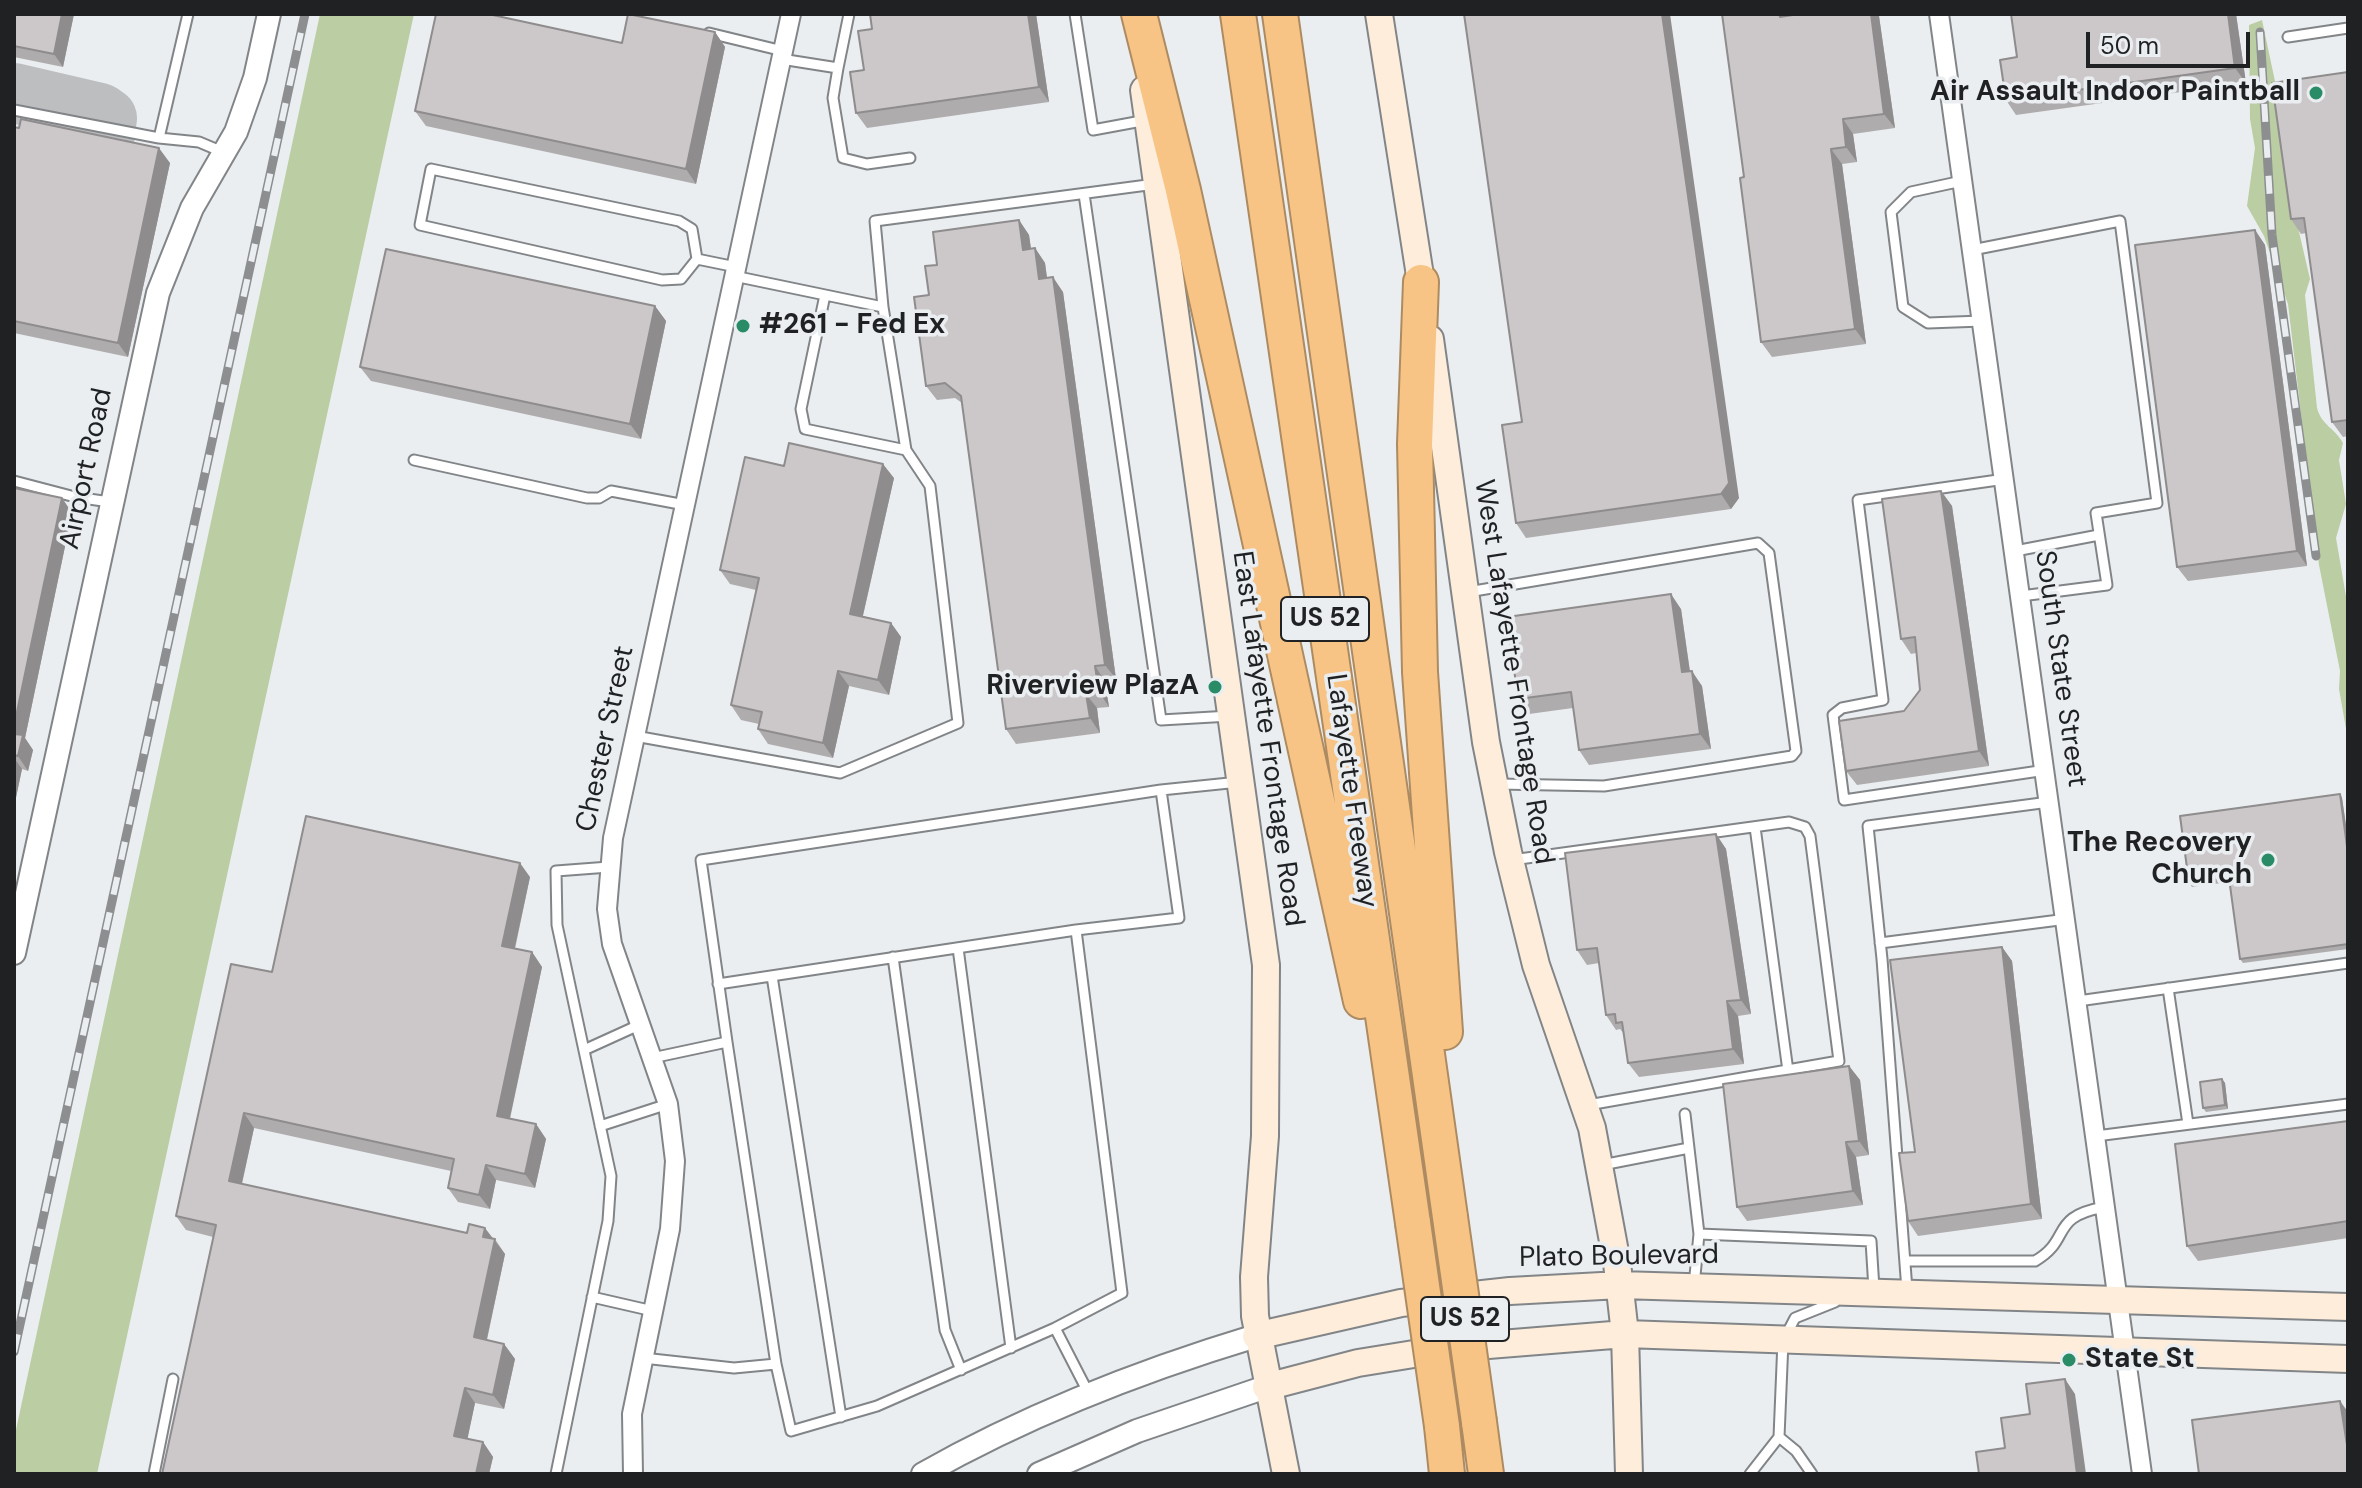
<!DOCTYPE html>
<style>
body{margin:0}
#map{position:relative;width:2362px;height:1488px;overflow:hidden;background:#ebeef1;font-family:"DM Sans",sans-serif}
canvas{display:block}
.frame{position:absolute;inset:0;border:16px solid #1f2122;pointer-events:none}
.scale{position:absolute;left:2086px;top:32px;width:164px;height:36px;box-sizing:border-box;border:4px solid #1f2122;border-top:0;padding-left:10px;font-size:24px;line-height:28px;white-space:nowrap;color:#1f2122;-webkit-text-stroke:6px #ebeef1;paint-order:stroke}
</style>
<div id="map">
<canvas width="2362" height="1488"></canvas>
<div class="frame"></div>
<div class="scale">50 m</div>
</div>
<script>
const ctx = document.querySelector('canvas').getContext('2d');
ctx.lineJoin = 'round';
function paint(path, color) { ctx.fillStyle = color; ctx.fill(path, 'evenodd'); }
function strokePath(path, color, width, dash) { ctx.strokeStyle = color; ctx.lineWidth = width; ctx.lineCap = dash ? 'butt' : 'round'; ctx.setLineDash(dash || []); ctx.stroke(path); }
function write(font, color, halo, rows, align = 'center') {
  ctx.font = font + ' "DM Sans",sans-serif'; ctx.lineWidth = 7; ctx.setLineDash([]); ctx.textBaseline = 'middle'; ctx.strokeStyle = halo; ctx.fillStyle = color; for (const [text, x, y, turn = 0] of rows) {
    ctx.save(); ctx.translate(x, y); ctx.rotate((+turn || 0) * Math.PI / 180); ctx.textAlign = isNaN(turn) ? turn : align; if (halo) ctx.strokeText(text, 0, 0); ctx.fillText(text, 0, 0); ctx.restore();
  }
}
const green = new Path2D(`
 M 320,14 L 414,14 L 97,1474 L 14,1474 L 14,1439 Z
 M 2262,20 L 2276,86 L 2293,206 L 2310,279 L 2305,295 L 2317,408 C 2322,426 2335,428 2343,443 L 2339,460 L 2346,504 L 2336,538 L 2348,608 L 2348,740 L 2339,689 L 2340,671 L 2319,565 L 2288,304 L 2264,236 L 2247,206 L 2255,148 L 2250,119 L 2249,25 Z`);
const taxiway = new Path2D(`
 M 14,93 L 100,113 L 107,118 L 103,149`);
const service = new Path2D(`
 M 1075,14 L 1093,130 L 1147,120
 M 709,33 L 783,51
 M 2288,37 L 2348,28
 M 781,59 L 838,68 L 833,98 L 843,158 L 867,164 L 910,158
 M 838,68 L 849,14
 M 14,110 L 159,138 L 199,142 L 225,153
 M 159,138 L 188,14
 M 1962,181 L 1911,192 L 1891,212 L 1903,307 L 1928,323 L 1982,321
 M 1084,194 L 1161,720 L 1230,716
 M 1972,250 L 2120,221 L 2157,503 L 2096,513 L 2107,585 L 2021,596
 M 697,259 L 681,279 L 662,280 L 420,225 L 431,169 L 679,221 L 692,229 L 697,259 L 736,267
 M 734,276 L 883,307 L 875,221 L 1155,184
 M 825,295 L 801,409 L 805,429 L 906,450
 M 414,460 L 587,498 L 599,498 L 611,491 L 685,505
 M 2005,479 L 1858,500 L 1883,700 L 1842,708 L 1833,715 L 1844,800 L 2046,770
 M 14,481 L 75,497 L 110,502
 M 2015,551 L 2099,535
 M 1468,592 L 1758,543 L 1769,553 L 1796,751 L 1792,756 L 1604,786 L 1498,784
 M 635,736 L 840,773 L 958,723 L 930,486 L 906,450 L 883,307
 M 1161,790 L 1239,782
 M 1755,827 L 1788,1071
 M 1512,860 L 1789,822 L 1805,827 L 1810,836 L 1839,1061 L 1588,1105
 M 1880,943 L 2067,919
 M 958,948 L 1011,1348
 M 893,957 L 945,1330 L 961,1370
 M 772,976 L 841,1417
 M 718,984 L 1076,930
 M 2168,988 L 2188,1124
 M 2078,1001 L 2348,963
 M 727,1042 L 701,860 L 1161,790 L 1179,918 L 1076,930 L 1122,1293 L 1055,1328 L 1089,1394
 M 584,1050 L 639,1025
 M 652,1058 L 727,1042 L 776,1364
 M 1685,1114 L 1699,1234 L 1871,1241 L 1874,1289
 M 600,1126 L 668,1104
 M 2096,1136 L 2348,1104
 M 1602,1165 L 1689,1148
 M 1905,1261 L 2035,1261 C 2073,1239 2048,1217 2105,1207
 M 1694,1286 L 1699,1234
 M 1907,1290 L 1882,959 L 1868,826 L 2049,802
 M 592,1297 L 653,1311
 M 643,1358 L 734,1368 L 776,1364 L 791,1431 L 877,1406 L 1055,1328
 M 1779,1437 L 1796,1451 L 1812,1474
 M 154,1474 L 173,1379
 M 556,1474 L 608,1221 L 611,1176 L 557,925 L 556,871 L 609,867
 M 1750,1474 L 1779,1437 L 1783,1341 L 1795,1318 L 1835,1302`);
const minor = new Path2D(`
 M 1939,14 L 2142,1474
 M 633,1474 L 632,1414 L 670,1229 L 675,1161 L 668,1104 L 612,944 L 607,909 L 613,838 L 791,14`);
const tertiary = new Path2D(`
 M 14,953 L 158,293 L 192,208 L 236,132 L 255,78 L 269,14
 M 923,1474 C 1029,1414 1140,1371 1256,1336
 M 1039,1474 L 1137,1431 L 1266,1387`);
const secondary = new Path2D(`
 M 1379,14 L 1424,301
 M 1144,90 L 1266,965 L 1265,1136 L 1254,1277 L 1255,1316 L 1286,1474
 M 1430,339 L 1486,742 L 1508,852 L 1536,965 L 1592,1128 L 1617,1263 L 1625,1334 L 1629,1474
 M 1256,1336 L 1401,1303 L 1510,1291 L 1620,1285 L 2348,1307
 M 1266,1387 L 1358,1363 L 1451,1348 L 1625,1334 L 2348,1359`);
const motorway = new Path2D(`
 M 1139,14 L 1183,190 L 1361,1001
 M 1238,14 L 1413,1223
 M 1280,14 L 1450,1217
 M 1421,282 L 1415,444 L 1420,672 L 1445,1032
 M 1479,1422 L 1486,1474
 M 1442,1426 L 1447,1474`);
const rail = new Path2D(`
 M 2260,32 L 2272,235 L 2316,556
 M 14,1352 L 305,14`);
const motorwayBridge = new Path2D(`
 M 1450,1217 L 1479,1422
 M 1413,1223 L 1442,1426`);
const wall = new Path2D(`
 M 14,14 L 74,14 L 63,67 L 14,57 Z
 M 870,14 L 1036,14 L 1049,102 L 867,128 L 856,113 L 872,29 Z
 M 2011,14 L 2236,14 L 2246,83 L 2016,115 L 2006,100 L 2017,57 Z
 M 1788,16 L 1879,16 L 1895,128 L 1853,134 L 1857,162 L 1842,164 L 1866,344 L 1772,357 L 1761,342 L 1744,177 Z
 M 715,32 L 725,47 L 696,184 L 426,126 L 415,111 L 622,43 Z
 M 2348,72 L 2348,436 L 2343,437 L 2332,422 L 2306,233 L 2301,234 L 2291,219 Z
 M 14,127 L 170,163 L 128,357 L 14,333 Z
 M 1019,220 L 1029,235 L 1031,248 L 1035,248 L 1045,263 L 1047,278 L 1063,292 L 1116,679 L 1105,681 L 1109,707 L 1097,708 L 1100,733 L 1016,744 L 1006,729 L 962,403 L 955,398 L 937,400 L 926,386 L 929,295 L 937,265 Z
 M 2255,230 L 2265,245 L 2307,566 L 2188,581 L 2177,567 Z
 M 655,306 L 666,321 L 641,439 L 371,381 L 360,367 Z
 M 1502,425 L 1739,498 L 1731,509 L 1526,538 L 1516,523 Z
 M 784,466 L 894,478 L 863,616 L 891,623 L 901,637 L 889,695 L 849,686 L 833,758 L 768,744 L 758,729 L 759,724 L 741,720 L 731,705 L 756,590 L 730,584 L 720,570 Z
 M 14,488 L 62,498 L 72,513 L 25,738 L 33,750 L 28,771 L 22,769 L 14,807 Z
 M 1941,491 L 1952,506 L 1989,766 L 1857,785 L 1846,771 L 1904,711 L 1920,690 L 1916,653 L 1911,654 L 1901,639 Z
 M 1681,609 L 1690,671 L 1702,686 L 1711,749 L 1589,765 L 1579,750 L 1573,708 L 1529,714 L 1518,699 Z
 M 2340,794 L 2342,798 L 2348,839 L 2348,949 L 2243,963 L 2240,959 L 2229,882 L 2192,887 L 2189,883 Z
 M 1716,834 L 1726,849 L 1751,1014 L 1738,1016 L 1744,1064 L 1639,1077 L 1628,1063 L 1624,1034 L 1620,1029 L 1616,1030 L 1606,1015 L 1599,963 L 1587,965 L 1577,950 Z
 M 530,877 L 515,949 L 532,952 L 542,967 L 510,1119 L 536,1124 L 546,1139 L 535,1188 L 496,1180 L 490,1209 L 458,1202 L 448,1188 L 451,1171 L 254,1128 L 242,1184 L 495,1239 L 505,1254 L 487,1340 L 504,1344 L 515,1359 L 504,1409 L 475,1403 L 467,1439 L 483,1442 L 493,1457 L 489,1474 L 162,1474 L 213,1237 L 186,1230 L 176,1216 L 272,972 Z
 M 2002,947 L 2012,961 L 2042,1219 L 1918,1236 L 1908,1221 L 1915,1152 Z
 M 1849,1066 L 1860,1080 L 1869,1155 L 1856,1157 L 1863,1205 L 1747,1221 L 1737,1207 Z
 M 2222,1079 L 2225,1083 L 2228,1109 L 2206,1112 L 2203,1108 Z
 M 2348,1121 L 2348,1238 L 2198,1261 L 2187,1246 Z`);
const shadedWall = new Path2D(`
 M 62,14 L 74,14 L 63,67 L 54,54 Z
 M 1028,14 L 1036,14 L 1049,102 L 1039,87 Z
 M 1662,14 L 1670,14 L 1739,498 L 1731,509 L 1721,494 Z
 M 1871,14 L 1878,14 L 1879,16 L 1895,128 L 1884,114 Z
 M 2228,14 L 2236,14 L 2246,83 L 2235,68 Z
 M 715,32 L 725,47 L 696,184 L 686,169 Z
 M 1843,119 L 1853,134 L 1857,162 L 1846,147 Z
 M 159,148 L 170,163 L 128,357 L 118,343 Z
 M 1831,149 L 1842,164 L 1866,344 L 1855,329 Z
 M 1019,220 L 1029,235 L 1033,264 L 1023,250 Z
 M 2255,230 L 2265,245 L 2307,566 L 2297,551 Z
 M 1035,248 L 1045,263 L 1049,293 L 1039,279 Z
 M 1053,277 L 1063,292 L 1116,679 L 1105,665 Z
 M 655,306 L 666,321 L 641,439 L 630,424 Z
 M 883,464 L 894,478 L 860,628 L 850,614 Z
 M 1941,491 L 1952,506 L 1989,766 L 1979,751 Z
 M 62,498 L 72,513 L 25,738 L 33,750 L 28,771 L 18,756 L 14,735 L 14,726 Z
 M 1671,594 L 1681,609 L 1692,687 L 1682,672 Z
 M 891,623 L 901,637 L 889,695 L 878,680 Z
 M 1095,666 L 1105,681 L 1109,707 L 1099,692 Z
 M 838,671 L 849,686 L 833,758 L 823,743 Z
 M 1692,671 L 1702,686 L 1711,749 L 1700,734 Z
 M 1086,694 L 1097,708 L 1100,733 L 1090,718 Z
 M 14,758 L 22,769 L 14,807 Z
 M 2340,794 L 2342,798 L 2348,839 L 2348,854 Z
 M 1716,834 L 1726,849 L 1751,1014 L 1741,1000 Z
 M 520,863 L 530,877 L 512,960 L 502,946 Z
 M 2002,947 L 2012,961 L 2042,1219 L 2031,1204 Z
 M 532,952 L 542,967 L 507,1131 L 497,1116 Z
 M 1727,1001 L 1738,1016 L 1744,1064 L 1733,1049 Z
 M 1849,1066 L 1860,1080 L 1869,1155 L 1859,1141 Z
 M 2222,1079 L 2225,1083 L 2228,1109 L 2225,1105 Z
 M 244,1113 L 254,1128 L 239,1196 L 229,1181 Z
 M 536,1124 L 546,1139 L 535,1188 L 525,1174 Z
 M 1846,1142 L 1856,1157 L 1863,1205 L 1853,1191 Z
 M 486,1165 L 496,1180 L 490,1209 L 479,1195 Z
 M 485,1228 L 505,1254 L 484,1352 L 474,1337 L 483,1237 Z
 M 504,1344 L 515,1359 L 504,1409 L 493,1395 Z
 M 2065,1379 L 2075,1394 L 2086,1474 L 2077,1474 Z
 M 465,1388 L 475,1403 L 465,1451 L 454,1436 Z
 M 2340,1401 L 2348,1412 L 2348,1451 Z
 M 483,1442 L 493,1457 L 489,1474 L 476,1474 Z`);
const building = new Path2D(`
 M 14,14 L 62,14 L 54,54 L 14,46 Z
 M 436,14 L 488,14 L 622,43 L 628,14 L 715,32 L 686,169 L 415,111 Z
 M 870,14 L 1028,14 L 1039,87 L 856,113 L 850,72 L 864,70 L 858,31 L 872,29 Z
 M 1464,14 L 1662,14 L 1729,483 L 1721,494 L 1516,523 L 1502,425 L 1522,422 Z
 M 1722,14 L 1779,14 L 1780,17 L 1799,14 L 1871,14 L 1884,114 L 1843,119 L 1846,147 L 1831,149 L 1855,329 L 1761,342 L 1740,178 L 1744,177 Z
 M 2011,14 L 2228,14 L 2235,68 L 2006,100 L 2000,60 L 2017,57 Z
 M 2348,72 L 2348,420 L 2332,422 L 2304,218 L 2291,219 L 2272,83 Z
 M 21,119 L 159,148 L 118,343 L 14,321 L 14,127 L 19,128 Z
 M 1019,220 L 1023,250 L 1035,248 L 1039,279 L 1053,277 L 1105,665 L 1095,666 L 1099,692 L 1086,694 L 1090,718 L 1006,729 L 961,396 L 945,383 L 926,386 L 914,297 L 929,295 L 925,266 L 937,265 L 933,232 Z
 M 2255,230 L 2297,551 L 2177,567 L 2135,245 Z
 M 386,249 L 655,306 L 630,424 L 360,367 Z
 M 789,443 L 883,464 L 850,614 L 891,623 L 878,680 L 838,671 L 823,743 L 758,729 L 762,712 L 731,705 L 759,578 L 720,570 L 745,457 L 784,466 Z
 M 14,488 L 62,498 L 14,726 Z
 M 1941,491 L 1979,751 L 1846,771 L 1839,721 L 1904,711 L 1920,690 L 1915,637 L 1901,639 L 1882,499 Z
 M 1671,594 L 1682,672 L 1692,671 L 1700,734 L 1579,750 L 1571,692 L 1518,699 L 1507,617 Z
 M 14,734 L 23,735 L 18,756 L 14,755 Z
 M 2340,794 L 2348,854 L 2348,944 L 2240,959 L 2229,878 L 2189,883 L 2180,816 Z
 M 306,816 L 520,863 L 502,946 L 532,952 L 497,1116 L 536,1124 L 525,1174 L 486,1165 L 479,1195 L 448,1188 L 454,1159 L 244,1113 L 229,1181 L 467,1233 L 469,1224 L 485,1228 L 483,1237 L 495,1239 L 474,1337 L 504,1344 L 493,1395 L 465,1388 L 454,1436 L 483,1442 L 476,1474 L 162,1474 L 216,1225 L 176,1216 L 231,964 L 272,972 Z
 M 1716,834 L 1741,1000 L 1727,1001 L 1733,1049 L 1628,1063 L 1622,1022 L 1616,1023 L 1615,1014 L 1606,1015 L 1597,948 L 1577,950 L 1565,853 Z
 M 2002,947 L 2031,1204 L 1908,1221 L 1899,1153 L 1915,1152 L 1890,960 Z
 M 1849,1066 L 1859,1141 L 1846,1142 L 1853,1191 L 1737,1207 L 1723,1084 Z
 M 2222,1079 L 2225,1105 L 2203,1108 L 2200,1082 Z
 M 2348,1121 L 2348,1221 L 2187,1246 L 2175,1144 Z
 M 2065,1379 L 2077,1474 L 1979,1474 L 1976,1452 L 2005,1448 L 2001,1418 L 2030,1414 L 2026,1384 Z
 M 2340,1401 L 2348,1451 L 2348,1474 L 2199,1474 L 2192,1420 Z`);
const markers = [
 [2316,93,8,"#2a8c66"],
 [743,326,8,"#2a8c66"],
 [1215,687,8,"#2a8c66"],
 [2268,860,8,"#2a8c66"],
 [2069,1360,8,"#2a8c66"]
];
const shields = [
 [1325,619,88],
 [1465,1319,88]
];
const shieldNames = [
 ["US 52",1325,619],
 ["US 52",1465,1319]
];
const poiNames = [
 ["Air Assault Indoor Paintball",2300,93],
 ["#261 - Fed Ex",759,326,"left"],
 ["Riverview PlazA",1199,687],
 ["The Recovery",2252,844],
 ["Church",2252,876],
 ["State St",2085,1360,"left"]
];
const streetNames = [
 ["Airport Road",87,469,-78],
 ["South State Street",2060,669,82],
 ["West Lafayette Frontage Road",1513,672,81],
 ["Chester Street",606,739,-78],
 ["East Lafayette Frontage Road",1267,739,82],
 ["Lafayette Freeway",1351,791,82],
 ["Plato Boulevard",1619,1257,-1]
];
paint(green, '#bbcda3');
strokePath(taxiway, '#bcbec0', 60);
strokePath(service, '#828588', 13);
strokePath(minor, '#828588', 22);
strokePath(tertiary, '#828588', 26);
strokePath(secondary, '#828588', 30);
strokePath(motorway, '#ac8b62', 38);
strokePath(service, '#fff', 9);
strokePath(minor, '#fff', 18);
strokePath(tertiary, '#fff', 22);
strokePath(secondary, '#fdedda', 26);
strokePath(motorway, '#f8c485', 34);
strokePath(rail, '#8c8e90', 9);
strokePath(rail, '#ebeef1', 6, [18]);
strokePath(motorwayBridge, '#ac8b62', 38, []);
strokePath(motorwayBridge, '#f8c485', 34);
paint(wall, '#afacae');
paint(shadedWall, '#8f8c8d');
paint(building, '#ccc8ca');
strokePath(building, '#8f8c8d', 2);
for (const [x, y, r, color] of markers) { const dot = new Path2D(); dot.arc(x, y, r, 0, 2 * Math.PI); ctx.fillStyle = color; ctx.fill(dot); strokePath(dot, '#ebeef1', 3); }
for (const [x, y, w] of shields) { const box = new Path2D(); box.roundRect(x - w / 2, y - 22, w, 44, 6); ctx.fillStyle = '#ebeef1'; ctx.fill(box); strokePath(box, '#1f2122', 2); }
write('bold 26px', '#1f2122', null, shieldNames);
write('bold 28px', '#1f2122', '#ebeef1', poiNames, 'right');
write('28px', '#1f2122', '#ebeef1', streetNames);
</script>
